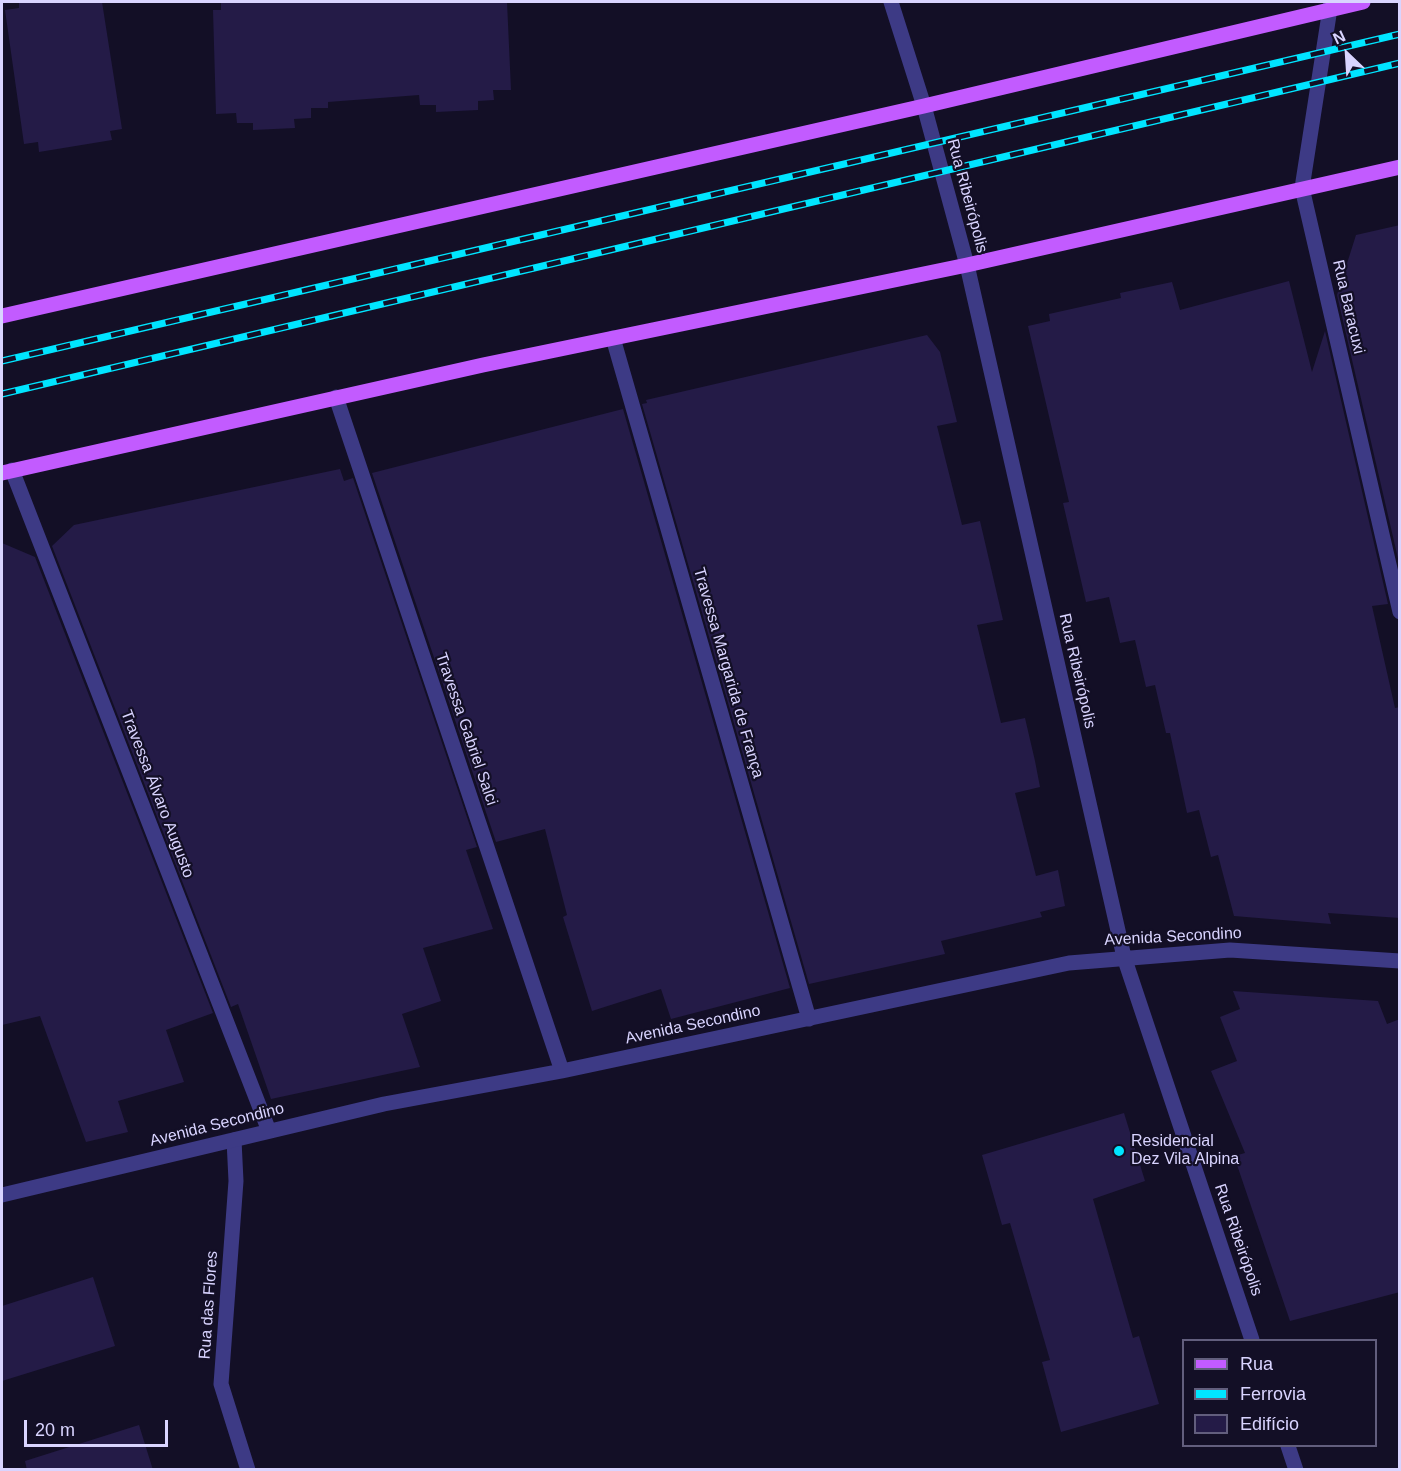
<!DOCTYPE html>
<meta charset="utf-8">
<style>
body{margin:0}
#map{position:relative;width:1401px;height:1471px;overflow:hidden;background:#130f26;font-family:Helvetica,sans-serif}
canvas{display:block}
.frame{position:absolute;inset:0;border:3px solid #d9d4ff;pointer-events:none}
.legend{position:absolute;left:1182px;top:1339px;width:195px;height:108px;box-sizing:border-box;background:#130f26;border:2px solid #625e7d;margin:0;padding:8px 10px;list-style:none;font-size:18px;color:#d9d4ff}
.legend li{display:flex;align-items:center;gap:12px;height:30px}
.legend b{width:30px;border:2px solid #625e7d}
.north{position:absolute;left:1317px;top:24px;width:60px;height:60px;-webkit-text-stroke:4px #130f26;paint-order:stroke;rotate:335deg;font-size:16px;font-weight:700;line-height:24px;text-align:center;color:#d9d4ff}
.north::after{content:'';display:block;margin:auto;width:21px;height:27px;background:#d9d4ff;clip-path:polygon(50% 0,100% 100%,50% 72%,0 100%)}
.scale{position:absolute;left:24px;top:1420px;width:144px;height:27px;box-sizing:border-box;border:3px solid #d9d4ff;border-top:0;padding-left:8px;font-size:18px;line-height:21px;white-space:nowrap;color:#d9d4ff;-webkit-text-stroke:4px #130f26;paint-order:stroke}
</style>
<div id="map">
<canvas width="1401" height="1471"></canvas>
<div class="frame"></div>
<ul class="legend">
<li><b style="height:8px;background:#c25bff"></b>Rua</li>
<li><b style="height:8px;background:#00e5ff"></b>Ferrovia</li>
<li><b style="height:16px;background:#241b47"></b>Edifício</li>
</ul>
<div class="north">N</div>
<div class="scale">20 m</div>
</div>
<script>
const ctx = document.querySelector('canvas').getContext('2d');
ctx.lineJoin = 'round';
function paint(path, color) { ctx.fillStyle = color; ctx.fill(path, 'evenodd'); }
function strokePath(path, color, width, dash) { ctx.strokeStyle = color; ctx.lineWidth = width; ctx.lineCap = dash ? 'butt' : 'round'; ctx.setLineDash(dash || []); ctx.stroke(path); }
function write(font, color, halo, rows, align = 'center') {
  ctx.font = font + ' Helvetica,sans-serif'; ctx.lineWidth = 4.5; ctx.setLineDash([]); ctx.textBaseline = 'middle'; ctx.strokeStyle = halo; ctx.fillStyle = color; for (const [text, x, y, turn = 0] of rows) {
    ctx.save(); ctx.translate(x, y); ctx.rotate((+turn || 0) * Math.PI / 180); ctx.textAlign = isNaN(turn) ? turn : align; if (halo) ctx.strokeText(text, 0, 0); ctx.fillText(text, 0, 0); ctx.restore();
  }
}
const building = new Path2D(`
 M 19,2 L 102,2 L 122,129 L 110,131 L 112,140 L 39,152 L 38,142 L 24,144 L 5,10 L 19,8 Z
 M 221,2 L 507,2 L 511,90 L 493,90 L 494,100 L 478,101 L 478,110 L 436,112 L 436,105 L 420,105 L 419,95 L 328,102 L 328,108 L 311,108 L 311,118 L 294,119 L 295,128 L 253,130 L 253,123 L 237,123 L 236,113 L 216,114 L 213,10 L 221,10 Z
 M 1400,225 L 1400,567 L 1337,295 L 1356,235 Z
 M 1289,281 L 1312,372 L 1325,331 L 1388,604 L 1372,606 L 1395,708 L 1400,707 L 1400,918 L 1328,913 L 1331,924 L 1234,916 L 1218,855 L 1211,857 L 1199,810 L 1187,813 L 1170,733 L 1166,733 L 1155,685 L 1146,687 L 1135,640 L 1120,643 L 1109,597 L 1086,602 L 1063,503 L 1069,502 L 1028,326 L 1050,321 L 1049,314 L 1121,298 L 1120,293 L 1172,282 L 1180,310 Z
 M 927,335 L 940,352 L 957,422 L 937,426 L 962,525 L 980,521 L 1003,620 L 977,625 L 1001,723 L 1025,718 L 1035,761 L 1040,787 L 1015,793 L 1036,876 L 1058,870 L 1065,906 L 1040,912 L 1042,917 L 941,941 L 945,954 L 809,984 L 642,404 L 647,403 L 646,400 Z
 M 623,409 L 790,988 L 671,1019 L 661,989 L 592,1011 L 563,917 L 567,915 L 545,829 L 496,842 L 372,473 Z
 M 340,469 L 344,481 L 353,478 L 477,847 L 466,850 L 493,929 L 423,948 L 441,1001 L 402,1014 L 420,1067 L 271,1099 L 238,1004 L 231,1007 L 52,546 L 74,525 Z
 M 2,543 L 35,557 L 213,1013 L 166,1030 L 184,1082 L 118,1101 L 128,1132 L 86,1142 L 40,1016 L 2,1025 Z
 M 1233,991 L 1378,1001 L 1387,1024 L 1400,1019 L 1400,1292 L 1290,1321 L 1234,1156 L 1245,1153 L 1211,1071 L 1237,1061 L 1220,1017 L 1240,1009 Z
 M 1124,1113 L 1145,1181 L 1093,1199 L 1133,1338 L 1139,1336 L 1159,1404 L 1061,1432 L 1042,1362 L 1050,1360 L 1010,1223 L 1002,1225 L 982,1155 Z
 M 93,1277 L 115,1346 L 2,1381 L 2,1306 Z
 M 139,1425 L 153,1470 L 27,1470 L 25,1461 Z`);
const pedestrian = new Path2D(`
 M 234,1140 L 236,1181 L 221,1384 L 248,1470`);
const minor = new Path2D(`
 M 891,2 L 924,106 L 967,265 L 1124,957 L 1252,1340
 M 1302,188 L 1400,612
 M 613,338 L 809,1019
 M 336,397 L 562,1071
 M 12,470 L 269,1131
 M 2,1195 L 384,1104 L 562,1071 L 1069,963 L 1230,950 L 1400,961
 M 1288,1446 L 1296,1470`);
const tertiary = new Path2D(`
 M 1302,188 L 1331,2`);
const primary = new Path2D(`
 M 2,316 L 924,106 L 1363,2
 M 2,473 L 483,365 L 967,265 L 1400,167`);
const rail = new Path2D(`
 M 2,361 L 1400,34
 M 2,394 L 1400,63`);
const markers = [
 [1119,1151,6,"#00e5ff"]
];
const streetNames = [
 ["Rua Ribeirópolis",967,196,75],
 ["Rua Baracuxi",1348,307,77],
 ["Rua Ribeirópolis",1077,671,77],
 ["Travessa Margarida de França",728,673,74],
 ["Travessa Gabriel Salci",466,729,71],
 ["Travessa Álvaro Augusto",157,794,69],
 ["Avenida Secondino",1173,937,-3],
 ["Avenida Secondino",693,1025,-12],
 ["Avenida Secondino",217,1125,-14],
 ["Rua Ribeirópolis",1238,1240,71],
 ["Rua das Flores",209,1305,-86]
];
const poiNames = [
 ["Residencial",1131,1142],
 ["Dez Vila Alpina",1131,1160]
];
paint(building, '#241b47');
strokePath(pedestrian, '#3d3a85', 15);
strokePath(minor, '#3d3a85', 15);
strokePath(tertiary, '#3d3a85', 15);
strokePath(primary, '#c25bff', 15);
strokePath(rail, '#00e5ff', 7);
strokePath(rail, '#130f26', 4.5, [14]);
for (const [x, y, r, color] of markers) { const dot = new Path2D(); dot.arc(x, y, r, 0, 2 * Math.PI); ctx.fillStyle = color; ctx.fill(dot); strokePath(dot, '#130f26', 2); }
write('16px', '#d9d4ff', '#130f26', streetNames);
write('16px', '#d9d4ff', '#130f26', poiNames, 'left');
</script>
